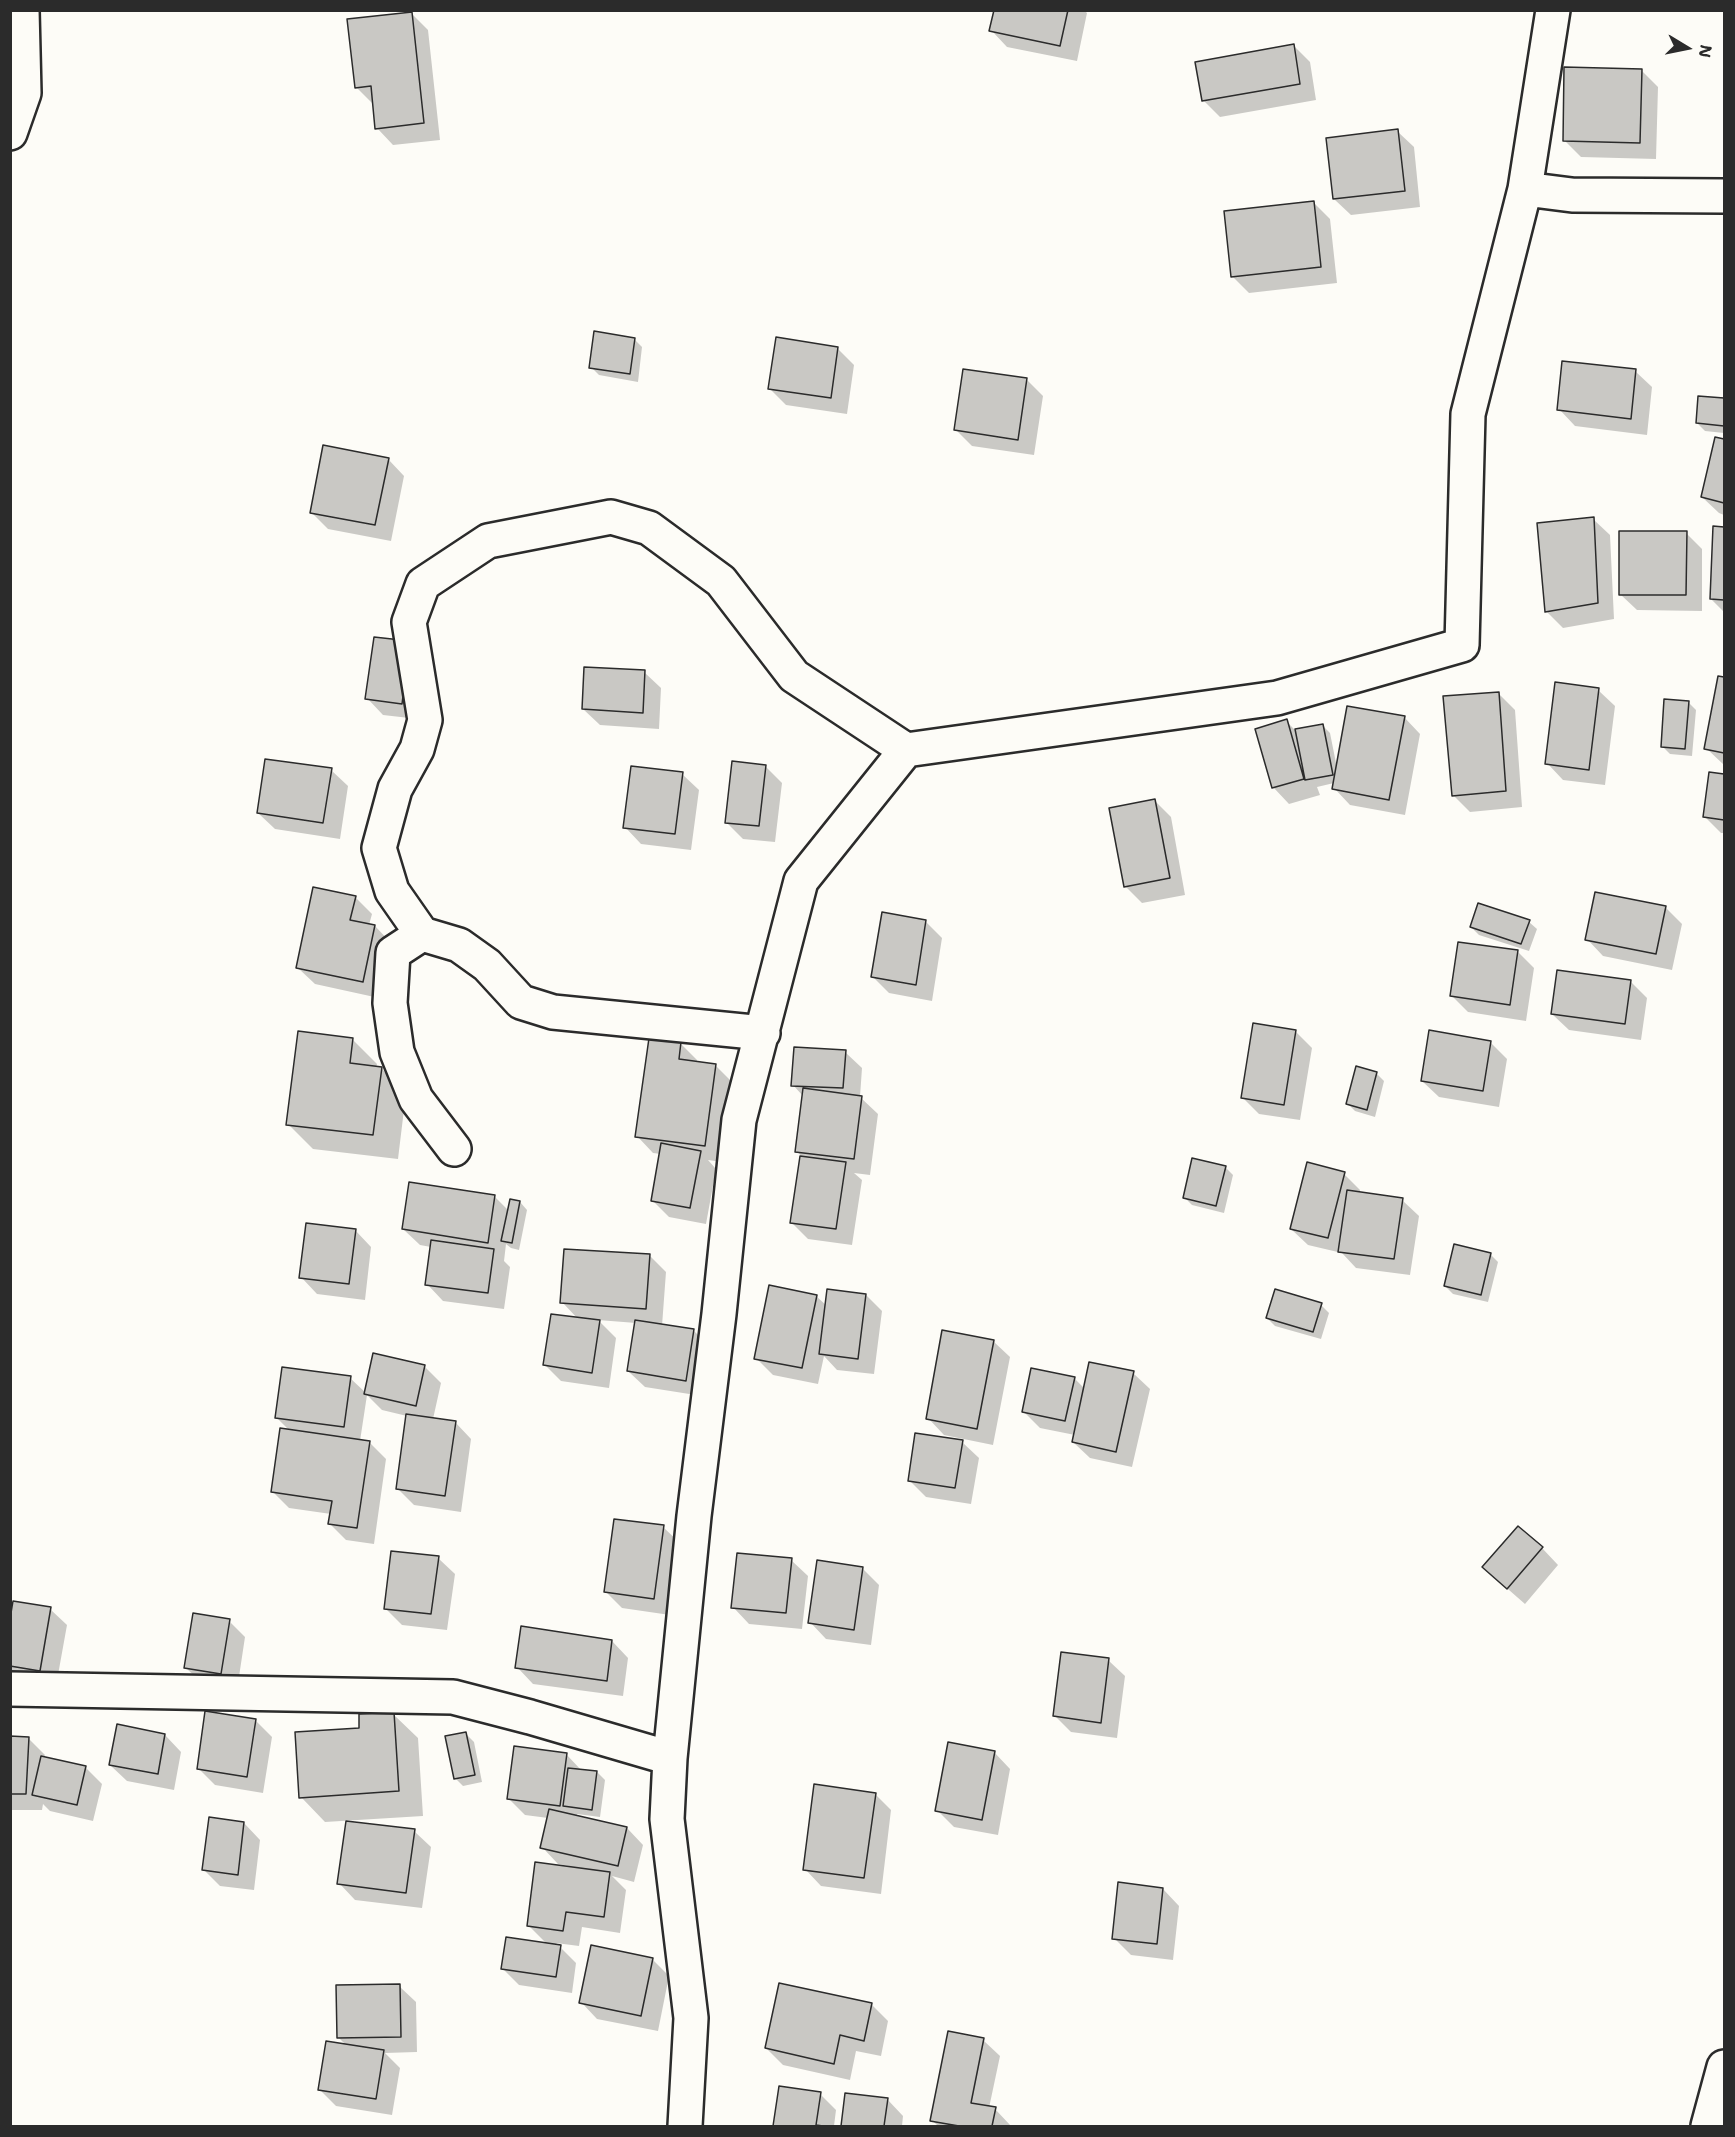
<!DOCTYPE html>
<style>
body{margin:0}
#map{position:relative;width:1735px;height:2137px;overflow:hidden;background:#fdfcf7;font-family:"Shantell Sans",sans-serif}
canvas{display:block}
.frame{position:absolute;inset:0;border:12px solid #2b2b2b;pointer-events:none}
.north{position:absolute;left:1657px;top:18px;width:60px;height:60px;-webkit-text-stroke:4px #fdfcf7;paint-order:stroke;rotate:100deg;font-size:16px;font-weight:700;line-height:24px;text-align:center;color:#2b2b2b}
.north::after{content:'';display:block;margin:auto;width:21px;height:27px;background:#2b2b2b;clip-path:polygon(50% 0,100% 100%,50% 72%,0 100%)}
</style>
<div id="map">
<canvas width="1735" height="2137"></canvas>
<div class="frame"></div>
<div class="north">N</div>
</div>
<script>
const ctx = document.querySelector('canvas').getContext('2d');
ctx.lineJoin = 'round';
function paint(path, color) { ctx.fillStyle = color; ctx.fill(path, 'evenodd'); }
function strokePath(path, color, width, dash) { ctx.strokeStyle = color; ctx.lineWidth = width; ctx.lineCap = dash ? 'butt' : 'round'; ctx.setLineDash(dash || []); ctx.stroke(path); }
const shadow = new Path2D(`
 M 995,10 L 1084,10 L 1087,13 L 1077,61 L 1007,47 L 991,30 Z
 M 411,13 L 428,30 L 440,140 L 393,145 L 377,128 L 373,104 L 356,87 Z
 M 1293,45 L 1310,62 L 1316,100 L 1220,117 L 1204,101 Z
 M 1642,71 L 1658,87 L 1656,159 L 1581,157 L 1564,140 Z
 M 1397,131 L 1414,147 L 1420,207 L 1351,215 L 1334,199 Z
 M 1313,202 L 1330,219 L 1337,283 L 1249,293 L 1232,276 Z
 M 634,339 L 642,347 L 638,382 L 599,375 L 591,367 Z
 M 838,349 L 854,365 L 847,414 L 786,405 L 769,388 Z
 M 1635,371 L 1652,387 L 1647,435 L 1575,426 L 1559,409 Z
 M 1026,379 L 1043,396 L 1034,455 L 972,446 L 956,430 Z
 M 1699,397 L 1724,400 L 1724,433 L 1705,431 L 1697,423 Z
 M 1716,438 L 1724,440 L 1724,515 L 1719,513 L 1702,497 Z
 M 388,459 L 404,476 L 391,541 L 328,529 L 311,512 Z
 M 1593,519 L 1610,535 L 1614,619 L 1563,628 L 1546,611 Z
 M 1715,528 L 1724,528 L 1724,612 L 1711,599 Z
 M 1686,533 L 1702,549 L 1702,611 L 1637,610 L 1620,594 Z
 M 409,643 L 418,719 L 383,715 L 367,698 Z
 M 644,672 L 661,688 L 659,729 L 600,725 L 583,709 Z
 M 1719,678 L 1724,679 L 1724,765 L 1706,748 Z
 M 1598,690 L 1615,706 L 1605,785 L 1563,780 L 1547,763 Z
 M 1498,693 L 1515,710 L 1522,807 L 1470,812 L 1453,795 Z
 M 1688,702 L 1696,710 L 1692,756 L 1670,754 L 1662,746 Z
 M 1404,717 L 1420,734 L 1405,815 L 1350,805 L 1334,788 L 1334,783 L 1317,787 L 1320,795 L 1289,804 L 1273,787 L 1286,721 L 1296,731 L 1322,725 L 1330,733 L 1337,768 Z
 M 765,766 L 782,783 L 775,842 L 743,839 L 726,822 Z
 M 331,770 L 348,786 L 340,839 L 275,829 L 258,813 Z
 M 682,774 L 699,790 L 691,850 L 641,844 L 625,827 Z
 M 1711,774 L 1724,776 L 1724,833 L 1721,833 L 1705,817 Z
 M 1155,801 L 1171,817 L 1185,895 L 1142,903 L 1125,886 Z
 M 355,897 L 372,914 L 369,925 L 375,926 L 391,943 L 379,998 L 315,984 L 298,968 Z
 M 1665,907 L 1682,924 L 1672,970 L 1603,956 L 1587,939 Z
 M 926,922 L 942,938 L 932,1001 L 889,993 L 873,977 Z
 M 1529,922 L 1537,929 L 1529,951 L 1479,935 L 1471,927 Z
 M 1518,952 L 1534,968 L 1526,1021 L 1468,1012 L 1451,995 Z
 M 1630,981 L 1647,998 L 1641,1040 L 1569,1030 L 1552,1014 Z
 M 1295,1031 L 1312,1048 L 1300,1120 L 1259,1114 L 1242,1097 Z
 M 352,1039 L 377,1064 L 376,1068 L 381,1068 L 406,1093 L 398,1159 L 313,1149 L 288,1124 Z
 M 1490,1042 L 1507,1059 L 1499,1107 L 1439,1097 L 1422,1081 Z
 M 681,1044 L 697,1060 L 697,1063 L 715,1065 L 732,1082 L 722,1162 L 708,1160 L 716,1169 L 706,1224 L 669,1217 L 652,1200 L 661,1154 L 653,1153 L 637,1136 Z
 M 845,1052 L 862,1068 L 860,1097 L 878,1114 L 870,1175 L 854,1173 L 862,1180 L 852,1245 L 808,1239 L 792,1223 L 801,1156 L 797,1151 L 803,1096 L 793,1085 Z
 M 1376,1073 L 1384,1081 L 1375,1117 L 1355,1111 L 1347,1103 Z
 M 1225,1167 L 1233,1175 L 1224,1213 L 1192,1205 L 1184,1197 Z
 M 1344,1174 L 1360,1190 L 1360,1194 L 1402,1200 L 1419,1216 L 1410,1275 L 1356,1268 L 1342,1253 L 1308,1245 L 1291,1229 Z
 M 495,1197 L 509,1211 L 520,1202 L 527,1210 L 519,1250 L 511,1248 L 506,1244 L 504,1261 L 510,1267 L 504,1309 L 443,1301 L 427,1284 L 431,1247 L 420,1245 L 403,1229 Z
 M 355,1230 L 371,1247 L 365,1300 L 317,1294 L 301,1277 Z
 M 1490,1254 L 1498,1262 L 1488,1302 L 1453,1294 L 1445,1286 Z
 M 649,1255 L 666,1272 L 662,1326 L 693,1330 L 710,1347 L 702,1396 L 645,1387 L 628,1371 L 636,1323 L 598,1320 L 616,1338 L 609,1388 L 561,1381 L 545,1365 L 578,1319 L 562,1302 Z
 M 866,1295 L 882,1311 L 874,1374 L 837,1370 L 824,1356 L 818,1384 L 773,1375 L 756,1358 L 816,1296 L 827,1306 Z
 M 1321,1305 L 1329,1313 L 1321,1339 L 1275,1326 L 1267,1318 Z
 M 993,1341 L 1010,1357 L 993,1445 L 944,1435 L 928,1418 Z
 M 374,1355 L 425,1367 L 441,1383 L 433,1419 L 455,1422 L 471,1439 L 461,1512 L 414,1505 L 397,1488 L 407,1416 L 382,1410 L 367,1395 L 360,1441 L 369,1442 L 386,1459 L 374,1544 L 346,1540 L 330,1524 L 331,1514 L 289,1508 L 272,1491 L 290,1431 L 277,1418 L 350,1378 L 366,1393 Z
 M 1133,1373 L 1150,1389 L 1132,1467 L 1090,1458 L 1073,1442 L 1075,1435 L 1040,1428 L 1023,1411 L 1074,1378 L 1085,1389 Z
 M 962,1442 L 979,1458 L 971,1504 L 926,1497 L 909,1480 Z
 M 663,1527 L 680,1543 L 670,1615 L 622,1608 L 605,1591 Z
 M 1542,1548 L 1558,1565 L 1525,1604 L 1501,1583 Z
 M 438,1558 L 455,1574 L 447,1630 L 402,1625 L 385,1608 Z
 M 791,1560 L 808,1576 L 802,1629 L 749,1624 L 733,1607 Z
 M 863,1569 L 879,1585 L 871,1645 L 826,1639 L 810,1622 Z
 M 50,1609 L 67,1625 L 56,1686 L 22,1681 L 10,1670 L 10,1629 Z
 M 229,1621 L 245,1637 L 237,1690 L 203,1684 L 186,1668 Z
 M 612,1641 L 628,1658 L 623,1696 L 533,1684 L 517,1667 Z
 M 1108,1660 L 1125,1676 L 1117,1738 L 1071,1732 L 1055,1716 Z
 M 393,1714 L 418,1738 L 423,1816 L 325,1822 L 301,1797 L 361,1729 Z
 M 255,1720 L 272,1737 L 263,1793 L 215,1785 L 198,1768 Z
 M 466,1734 L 474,1742 L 482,1782 L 463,1786 L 455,1778 Z
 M 165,1735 L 181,1752 L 174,1790 L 127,1781 L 110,1765 Z
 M 10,1737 L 28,1738 L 45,1755 L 44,1758 L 85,1767 L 102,1784 L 93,1821 L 50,1811 L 43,1804 L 42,1810 L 10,1810 Z
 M 994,1752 L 1010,1769 L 998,1835 L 954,1827 L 937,1810 Z
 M 566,1754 L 582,1771 L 597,1772 L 605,1780 L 600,1817 L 577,1814 L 577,1817 L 627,1828 L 643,1845 L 634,1882 L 612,1876 L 626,1890 L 620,1933 L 582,1927 L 579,1946 L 556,1943 L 576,1963 L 572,1993 L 519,1985 L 502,1968 L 548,1945 L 528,1925 L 569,1866 L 558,1864 L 542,1847 L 548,1818 L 525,1815 L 509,1799 Z
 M 875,1794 L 891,1810 L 881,1894 L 821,1886 L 805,1869 Z
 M 244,1823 L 260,1840 L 254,1890 L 220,1886 L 204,1870 Z
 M 414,1831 L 431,1847 L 422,1908 L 355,1900 L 339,1883 Z
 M 1163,1889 L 1179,1906 L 1173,1960 L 1131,1955 L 1114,1938 Z
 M 592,1947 L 653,1960 L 669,1976 L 658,2031 L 597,2019 L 581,2002 Z
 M 399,1986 L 416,2002 L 417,2052 L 385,2053 L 400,2068 L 392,2115 L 336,2106 L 319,2089 L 347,2046 L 338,2037 Z
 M 872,2005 L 888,2021 L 881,2056 L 856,2051 L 850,2080 L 783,2065 L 766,2048 Z
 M 983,2040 L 1000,2056 L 989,2108 L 995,2109 L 1011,2126 L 938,2126 L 932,2120 Z
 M 780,2088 L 820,2094 L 836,2110 L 834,2126 L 774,2126 Z
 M 846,2094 L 887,2099 L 903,2116 L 902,2126 L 842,2126 Z`);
const building = new Path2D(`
 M 994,10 L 1068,10 L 1060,46 L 989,31 Z
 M 412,12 L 424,123 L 375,129 L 371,86 L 355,88 L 347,19 Z
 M 1294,44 L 1300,84 L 1202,101 L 1195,62 Z
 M 1564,67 L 1642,69 L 1640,143 L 1563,141 Z
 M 1398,129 L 1405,191 L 1333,199 L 1326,138 Z
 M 1314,201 L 1321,267 L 1231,277 L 1224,211 Z
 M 594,331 L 635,338 L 630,374 L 589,368 Z
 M 776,337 L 838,347 L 831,398 L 768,389 Z
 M 1562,361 L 1636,369 L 1631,419 L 1557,410 Z
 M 963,369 L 1027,378 L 1018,440 L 954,430 Z
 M 1698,396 L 1724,398 L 1724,426 L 1696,423 Z
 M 1715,437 L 1724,439 L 1724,503 L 1701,497 Z
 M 323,445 L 389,458 L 375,525 L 310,513 Z
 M 1594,517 L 1598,603 L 1545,612 L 1537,523 Z
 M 1713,526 L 1724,527 L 1724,600 L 1710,599 Z
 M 1619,531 L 1687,531 L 1686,595 L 1619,595 Z
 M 374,637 L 410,641 L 402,704 L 365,699 Z
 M 584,667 L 645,670 L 643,713 L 582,709 Z
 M 1718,676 L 1724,677 L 1724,753 L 1704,749 Z
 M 1555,682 L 1599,688 L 1589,770 L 1545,764 Z
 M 1499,692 L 1506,791 L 1452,796 L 1443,696 Z
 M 1664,699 L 1689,701 L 1685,749 L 1661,747 Z
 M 1347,706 L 1405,716 L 1389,800 L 1332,789 Z
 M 1287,719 L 1304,779 L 1272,788 L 1255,729 Z
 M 1323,724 L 1333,775 L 1305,780 L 1295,729 Z
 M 265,759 L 332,768 L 323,823 L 257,813 Z
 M 732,761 L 766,765 L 759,826 L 725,823 Z
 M 631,766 L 683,772 L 675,834 L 623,828 Z
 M 1709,772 L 1724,774 L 1724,820 L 1703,817 Z
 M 1155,799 L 1170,878 L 1124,887 L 1109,808 Z
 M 313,887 L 356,896 L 350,920 L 375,925 L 363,982 L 296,968 Z
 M 1595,892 L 1666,906 L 1656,954 L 1585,940 Z
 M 1478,903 L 1530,920 L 1521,944 L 1470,927 Z
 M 882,912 L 926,920 L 916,985 L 871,977 Z
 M 1458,942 L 1518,950 L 1510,1005 L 1450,996 Z
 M 1557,970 L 1631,980 L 1625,1024 L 1551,1014 Z
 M 1253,1023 L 1296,1030 L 1284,1105 L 1241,1098 Z
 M 1429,1030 L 1491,1041 L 1483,1091 L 1421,1081 Z
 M 298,1031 L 353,1038 L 350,1063 L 382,1067 L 373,1135 L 286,1125 Z
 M 649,1038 L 681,1042 L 679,1059 L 716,1064 L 705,1146 L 635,1137 Z
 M 794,1047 L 846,1050 L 843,1088 L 791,1086 Z
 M 1356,1066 L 1377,1072 L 1367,1110 L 1346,1104 Z
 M 803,1088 L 862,1096 L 854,1159 L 795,1152 Z
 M 661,1143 L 701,1151 L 690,1208 L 651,1201 Z
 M 800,1156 L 846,1162 L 836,1229 L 790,1223 Z
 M 1192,1158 L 1226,1166 L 1216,1206 L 1183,1198 Z
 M 1307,1162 L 1345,1172 L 1328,1238 L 1290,1229 Z
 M 409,1182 L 495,1195 L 488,1243 L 402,1229 Z
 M 1347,1190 L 1403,1198 L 1394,1259 L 1338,1252 Z
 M 510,1199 L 520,1201 L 512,1243 L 501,1241 Z
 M 306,1223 L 356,1229 L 349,1284 L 299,1278 Z
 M 431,1240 L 494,1249 L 488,1293 L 425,1285 Z
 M 1454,1244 L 1491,1253 L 1481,1295 L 1444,1286 Z
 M 564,1249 L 650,1254 L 646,1309 L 560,1303 Z
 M 769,1285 L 817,1295 L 802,1368 L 754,1359 Z
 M 827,1289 L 866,1294 L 858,1359 L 819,1354 Z
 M 1275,1289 L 1322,1303 L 1313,1332 L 1266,1318 Z
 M 551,1314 L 600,1320 L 592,1373 L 543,1365 Z
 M 635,1320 L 694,1329 L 686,1381 L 627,1371 Z
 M 942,1330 L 994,1340 L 977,1429 L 926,1419 Z
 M 373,1353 L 425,1365 L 416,1406 L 364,1394 Z
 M 1089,1362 L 1134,1371 L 1116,1452 L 1072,1442 Z
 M 282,1367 L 351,1376 L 344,1427 L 275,1418 Z
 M 1031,1368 L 1075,1377 L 1065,1421 L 1022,1412 Z
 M 406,1414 L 456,1421 L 445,1496 L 396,1489 Z
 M 280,1428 L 370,1441 L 357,1528 L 328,1524 L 332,1501 L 271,1492 Z
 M 915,1433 L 963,1440 L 955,1488 L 908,1481 Z
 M 614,1519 L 664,1525 L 654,1599 L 604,1592 Z
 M 1518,1526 L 1543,1547 L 1507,1589 L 1482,1567 Z
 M 391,1551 L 439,1556 L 431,1614 L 384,1609 Z
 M 737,1553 L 792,1558 L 786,1613 L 731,1608 Z
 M 817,1560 L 863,1567 L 854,1630 L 808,1623 Z
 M 13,1601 L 51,1607 L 40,1671 L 10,1666 L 10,1619 Z
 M 193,1613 L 230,1619 L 221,1674 L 184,1668 Z
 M 521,1626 L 612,1640 L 607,1681 L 515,1668 Z
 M 1061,1652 L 1109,1658 L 1101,1723 L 1053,1716 Z
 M 205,1711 L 256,1719 L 247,1777 L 197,1769 Z
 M 394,1712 L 399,1791 L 299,1798 L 295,1732 L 359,1728 L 359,1714 Z
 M 117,1724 L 165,1734 L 158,1774 L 109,1765 Z
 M 466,1732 L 475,1775 L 454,1779 L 445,1736 Z
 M 10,1736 L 29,1737 L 26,1794 L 10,1794 Z
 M 948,1742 L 995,1751 L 982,1820 L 935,1811 Z
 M 514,1746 L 567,1753 L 560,1806 L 507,1799 Z
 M 41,1756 L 86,1766 L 77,1805 L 32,1795 Z
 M 568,1768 L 597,1771 L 592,1810 L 563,1806 Z
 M 814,1784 L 876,1793 L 864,1878 L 803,1870 Z
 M 549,1809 L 627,1827 L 618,1866 L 540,1848 Z
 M 209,1817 L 244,1822 L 238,1875 L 202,1870 Z
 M 346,1821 L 415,1829 L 406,1893 L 337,1884 Z
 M 535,1862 L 610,1872 L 604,1917 L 566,1912 L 563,1931 L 527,1926 Z
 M 1118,1882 L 1163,1888 L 1157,1944 L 1112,1939 Z
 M 506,1937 L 561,1945 L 556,1977 L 501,1969 Z
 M 591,1945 L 653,1958 L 641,2016 L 579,2003 Z
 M 779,1983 L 872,2003 L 864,2041 L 840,2035 L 834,2064 L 765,2048 Z
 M 400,1984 L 401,2037 L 337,2038 L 336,1985 Z
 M 948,2031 L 984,2038 L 971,2103 L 996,2107 L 992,2126 L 959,2126 L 930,2121 Z
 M 326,2041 L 384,2050 L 376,2099 L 318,2090 Z
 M 779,2086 L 821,2092 L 816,2125 L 823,2126 L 773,2126 Z
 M 845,2093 L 888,2098 L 884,2126 L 841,2126 Z`);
const minor = new Path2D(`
 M 10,133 L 24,93 L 22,10
 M 1525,189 L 1572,195 L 1724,196
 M 422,934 L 392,891 L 379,848 L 395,789 L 417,749 L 425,720 L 409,622 L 423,584 L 488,541 L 611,517 L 649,528 L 721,581 L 794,676 L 906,750
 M 454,1149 L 416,1099 L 397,1052 L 390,1003 L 393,953 L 422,934 L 459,945 L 487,965 L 521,1002 L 553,1012 L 763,1033
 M 10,1689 L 453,1697 L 530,1717 L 670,1758
 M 685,2126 L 691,2018 L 667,1819 L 670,1758 L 694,1516 L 719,1314 L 739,1120 L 801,881 L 906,750 L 1277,698 L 1462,645 L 1468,414 L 1525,189 L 1553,10
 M 1708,2126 L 1724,2067`);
paint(shadow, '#0003');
paint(building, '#c9c8c4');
strokePath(building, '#2b2b2b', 1.5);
strokePath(minor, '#2b2b2b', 38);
strokePath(minor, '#fdfcf7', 33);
</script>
